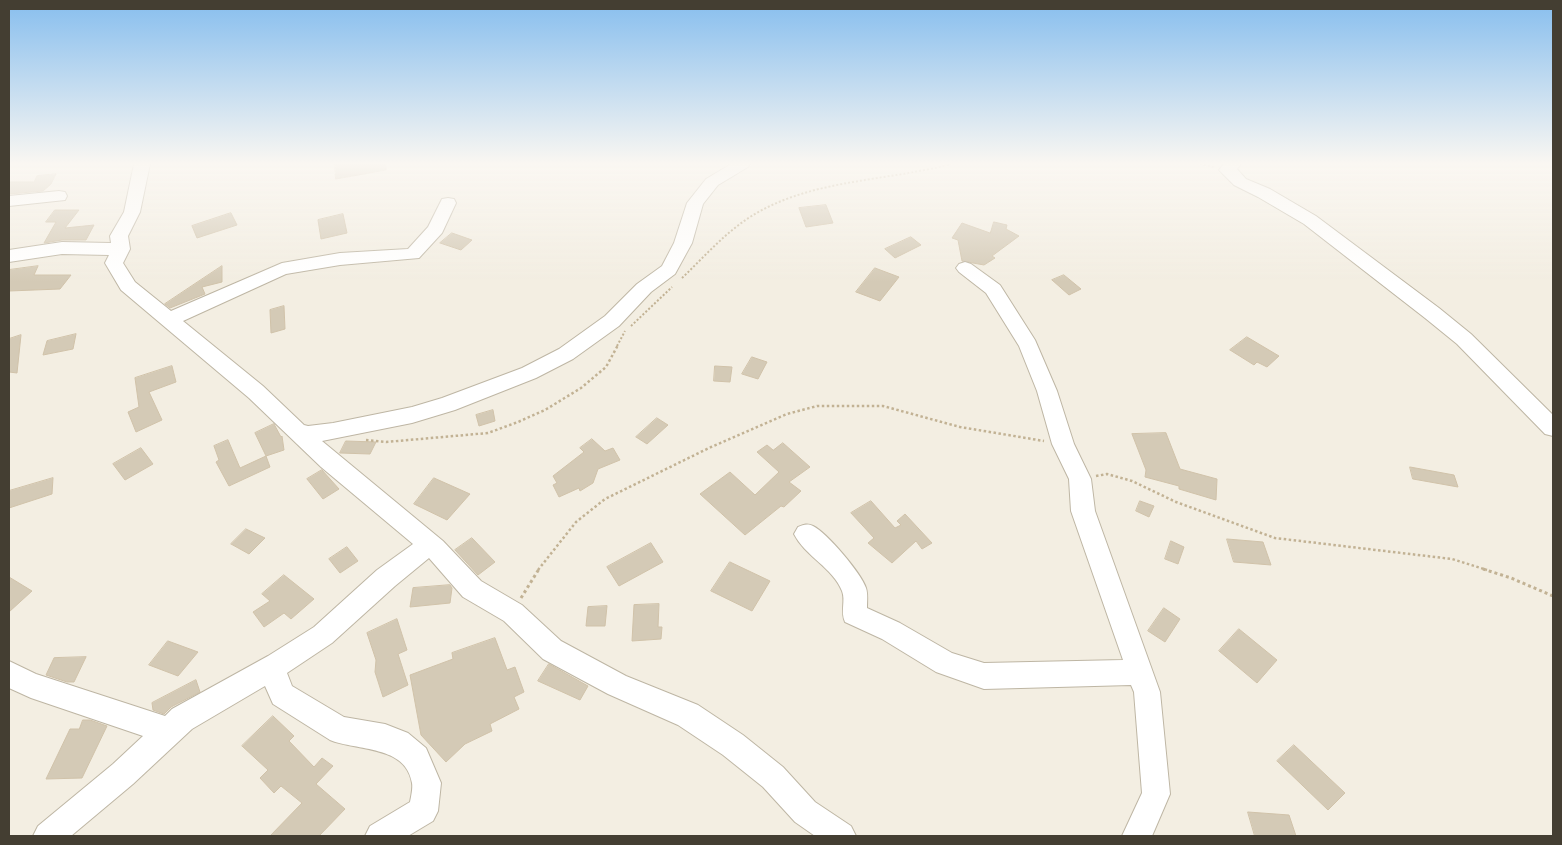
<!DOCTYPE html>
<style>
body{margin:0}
#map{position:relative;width:1562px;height:845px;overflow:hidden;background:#f3eee2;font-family:"Roboto Condensed",sans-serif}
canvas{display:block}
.frame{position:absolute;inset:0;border:10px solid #443e32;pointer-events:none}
</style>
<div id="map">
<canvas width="1562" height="845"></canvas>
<div class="frame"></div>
</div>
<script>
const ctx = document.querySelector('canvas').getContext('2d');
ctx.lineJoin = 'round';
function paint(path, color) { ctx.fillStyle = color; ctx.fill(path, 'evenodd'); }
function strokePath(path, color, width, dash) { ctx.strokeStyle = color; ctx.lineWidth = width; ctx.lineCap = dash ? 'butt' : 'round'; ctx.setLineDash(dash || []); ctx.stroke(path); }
const building = new Path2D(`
 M 335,164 L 386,164 L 386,170 L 336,179 Z
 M 56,174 L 51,184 L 43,191 L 9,194 L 9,182 L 34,182 L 37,176 Z
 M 826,205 L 833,223 L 806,227 L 799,208 Z
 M 55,210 L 79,210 L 65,228 L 94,225 L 86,240 L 62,240 L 44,243 L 56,222 L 46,222 Z
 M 231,213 L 237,225 L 197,238 L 192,226 Z
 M 343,214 L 347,233 L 321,239 L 318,220 Z
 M 994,222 L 1007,225 L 1006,229 L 1019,236 L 992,256 L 995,258 L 984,265 L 962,261 L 958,240 L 952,238 L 962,223 L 990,233 Z
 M 452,233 L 472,240 L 461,250 L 440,243 Z
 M 911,237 L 921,245 L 895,258 L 885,249 Z
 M 38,266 L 34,275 L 71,275 L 60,289 L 9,291 L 9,270 Z
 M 222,266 L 222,282 L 202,287 L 205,294 L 170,308 L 165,304 Z
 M 875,268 L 899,277 L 880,301 L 856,292 Z
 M 1064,275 L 1081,289 L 1069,295 L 1052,280 Z
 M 284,306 L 285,329 L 271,333 L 270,310 Z
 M 76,334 L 73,349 L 43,355 L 47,341 Z
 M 21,335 L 17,373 L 9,372 L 9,339 Z
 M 1247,337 L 1279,356 L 1267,367 L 1257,362 L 1254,365 L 1230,350 Z
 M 752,357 L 767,362 L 758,379 L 742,374 Z
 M 172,366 L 176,382 L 149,392 L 162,420 L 136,432 L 128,412 L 139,407 L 135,378 Z
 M 715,366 L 732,367 L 730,382 L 714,381 Z
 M 493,410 L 495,421 L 479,426 L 476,415 Z
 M 657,418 L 668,425 L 647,444 L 636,437 Z
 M 274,424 L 281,437 L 282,436 L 284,450 L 266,456 L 255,433 Z
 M 1166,433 L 1180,469 L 1217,479 L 1216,500 L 1179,489 L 1179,486 L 1145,477 L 1146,470 L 1132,434 Z
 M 592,439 L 605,451 L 613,448 L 620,460 L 598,469 L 593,483 L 580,491 L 579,488 L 559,497 L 553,485 L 557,483 L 553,476 L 584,452 L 580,448 Z
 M 228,440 L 240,468 L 266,456 L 270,467 L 229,486 L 216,462 L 219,460 L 214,446 Z
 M 346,441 L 376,442 L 370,454 L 340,453 Z
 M 783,443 L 810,467 L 789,482 L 801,491 L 784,507 L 781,506 L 745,535 L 700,494 L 730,472 L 755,495 L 779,472 L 757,452 L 767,445 L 773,450 Z
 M 141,448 L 153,464 L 125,480 L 113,464 Z
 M 1410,467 L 1454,475 L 1458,487 L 1413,479 Z
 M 322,470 L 339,489 L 323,499 L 307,479 Z
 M 53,478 L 52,494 L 9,508 L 9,491 Z
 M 434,478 L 470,494 L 447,520 L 414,504 Z
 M 871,501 L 895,528 L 901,525 L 897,521 L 905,514 L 932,543 L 922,549 L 916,541 L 892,563 L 868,543 L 874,538 L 851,513 Z
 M 1140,501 L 1154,506 L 1149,517 L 1136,511 Z
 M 246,529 L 265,538 L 249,554 L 231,544 Z
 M 472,538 L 495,562 L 478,575 L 455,550 Z
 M 1227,539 L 1263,542 L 1271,565 L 1234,562 Z
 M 1171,541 L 1184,547 L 1178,564 L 1165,559 Z
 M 651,543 L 663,562 L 619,586 L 607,567 Z
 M 347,547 L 358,561 L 340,573 L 329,559 Z
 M 730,562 L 770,581 L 752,611 L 711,591 Z
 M 284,575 L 314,599 L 291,619 L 284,613 L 264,627 L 253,612 L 270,601 L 262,594 Z
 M 9,577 L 32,591 L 9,612 Z
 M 450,585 L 452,588 L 450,603 L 410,607 L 413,588 Z
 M 659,604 L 658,627 L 662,627 L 661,639 L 632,641 L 634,605 Z
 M 607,606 L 605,626 L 586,626 L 588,607 Z
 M 1164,608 L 1180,619 L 1165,642 L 1148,631 Z
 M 397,619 L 407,650 L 398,654 L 408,685 L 383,697 L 375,672 L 376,660 L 367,633 Z
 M 1239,629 L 1277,660 L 1257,683 L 1219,651 Z
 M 495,638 L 507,670 L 515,667 L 524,692 L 514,697 L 519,709 L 490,724 L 492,731 L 465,744 L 446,762 L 421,735 L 410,675 L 453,659 L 452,653 Z
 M 168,641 L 198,652 L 178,676 L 149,665 Z
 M 86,657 L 74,682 L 67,682 L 46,675 L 54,658 Z
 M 549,664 L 588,686 L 580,700 L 538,681 Z
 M 196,680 L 200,692 L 171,707 L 164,714 L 153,710 L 152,703 Z
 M 273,716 L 294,736 L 289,741 L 314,767 L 322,758 L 333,766 L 316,784 L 345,809 L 319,836 L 270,836 L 302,803 L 281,786 L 274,793 L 260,778 L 268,770 L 242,746 Z
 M 83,720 L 90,720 L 107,726 L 82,778 L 46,779 L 70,729 L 79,729 Z
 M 1294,745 L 1345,793 L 1328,810 L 1277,761 Z
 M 1248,812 L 1289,815 L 1296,836 L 1255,836 Z`);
const pathFar2 = new Path2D(`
 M 1200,164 L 1214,167
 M 682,278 C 703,258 723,235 747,219 C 807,179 883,182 951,164
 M 631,326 L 672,287
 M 617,346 L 625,331`);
const pathFar1 = new Path2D(`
 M 366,440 L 386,442 L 488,433 L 518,422 L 545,410 L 581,388 L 606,367 L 618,345
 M 1096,476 L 1107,474 L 1132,481 L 1176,502 L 1275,538 L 1452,559 L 1487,570
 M 538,570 L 576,522 L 605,499 L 711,447 L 787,414 L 817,406 L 883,406 L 960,427 L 1044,441`);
const path = new Path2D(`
 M 1483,569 L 1511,578 L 1553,596
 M 521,598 L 539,569`);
const minor = new Path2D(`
 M 134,164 L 150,164 L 140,212 L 128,236 L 130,249 L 123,263 L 135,282 L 171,311 L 282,263 L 340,253 L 408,249 L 428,227 L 442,199 L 448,198 L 454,199 L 456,203 L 442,233 L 419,258 L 340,265 L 286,274 L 183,321 L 263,386 L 304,425 L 308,426 L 333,423 L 412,407 L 442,398 L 522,368 L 559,349 L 605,316 L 637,284 L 662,266 L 674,243 L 687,203 L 706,179 L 731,164 L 750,164 L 748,167 L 718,185 L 703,204 L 692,243 L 675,274 L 651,292 L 619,326 L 573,359 L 536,378 L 455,410 L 412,423 L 322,441 L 443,541 L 481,581 L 522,605 L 561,641 L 626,676 L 698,705 L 743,735 L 783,767 L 815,802 L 851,826 L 856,836 L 815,836 L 795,822 L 763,787 L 723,755 L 678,725 L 608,694 L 543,659 L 504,621 L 463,597 L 429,558 L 395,586 L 332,643 L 287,673 L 292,686 L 344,717 L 385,724 L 408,733 L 426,748 L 441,783 L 438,811 L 433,821 L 408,836 L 365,836 L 370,826 L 410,802 C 411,797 413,788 412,783 C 406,745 357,751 330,740 L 273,704 L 265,686 L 192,729 L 133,784 L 71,836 L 33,836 L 38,826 L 113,764 L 143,736 L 31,698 L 9,688 L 9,661 L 36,674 L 165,716 L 172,709 L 268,656 L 314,627 L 377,570 L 413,544 L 321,467 L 249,398 L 121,290 L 105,263 L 109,255 L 62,254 L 9,262 L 9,250 L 62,242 L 111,243 L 110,236 L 124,212 Z
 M 1224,164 L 1241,164 L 1237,169 L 1246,179 L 1270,189 L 1316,216 L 1439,308 L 1471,334 L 1553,415 L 1553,436 L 1545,434 L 1457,344 L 1425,318 L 1304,224 L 1258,197 L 1234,185 L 1219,170 Z
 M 59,191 L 65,192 L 67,196 L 65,200 L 9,206 L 9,196 Z
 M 965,262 L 971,264 L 1000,285 L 1035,340 L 1057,391 L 1074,444 L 1091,479 L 1095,511 L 1160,692 L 1170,794 L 1152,836 L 1122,836 L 1142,793 L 1134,692 L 1131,685 L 984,689 L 936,672 L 882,639 L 845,622 C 840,611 846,601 842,591 C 833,568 805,556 794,534 L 798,527 C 803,525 807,523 813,526 C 827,533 861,573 866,588 C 868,594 867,601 867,608 L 900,623 L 952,653 L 984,663 L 1123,660 L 1071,511 L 1069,479 L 1052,444 L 1037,391 L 1019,346 L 986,293 L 959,272 L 956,268 L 959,264 Z`);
paint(building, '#d4cab6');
strokePath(building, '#d0c2a9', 1);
strokePath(minor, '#beb6a4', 2);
strokePath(pathFar2, '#c2b294', 2, [2, 2]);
strokePath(pathFar1, '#c2b294', 2.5, [2.5, 2.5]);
strokePath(path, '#c2b294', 3, [3, 3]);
paint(minor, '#fff');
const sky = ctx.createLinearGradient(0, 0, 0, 282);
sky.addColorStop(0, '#87beee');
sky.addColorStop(0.58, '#faf7f2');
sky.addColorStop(1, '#faf7f200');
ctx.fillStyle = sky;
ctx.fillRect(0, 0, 1562, 282);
</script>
